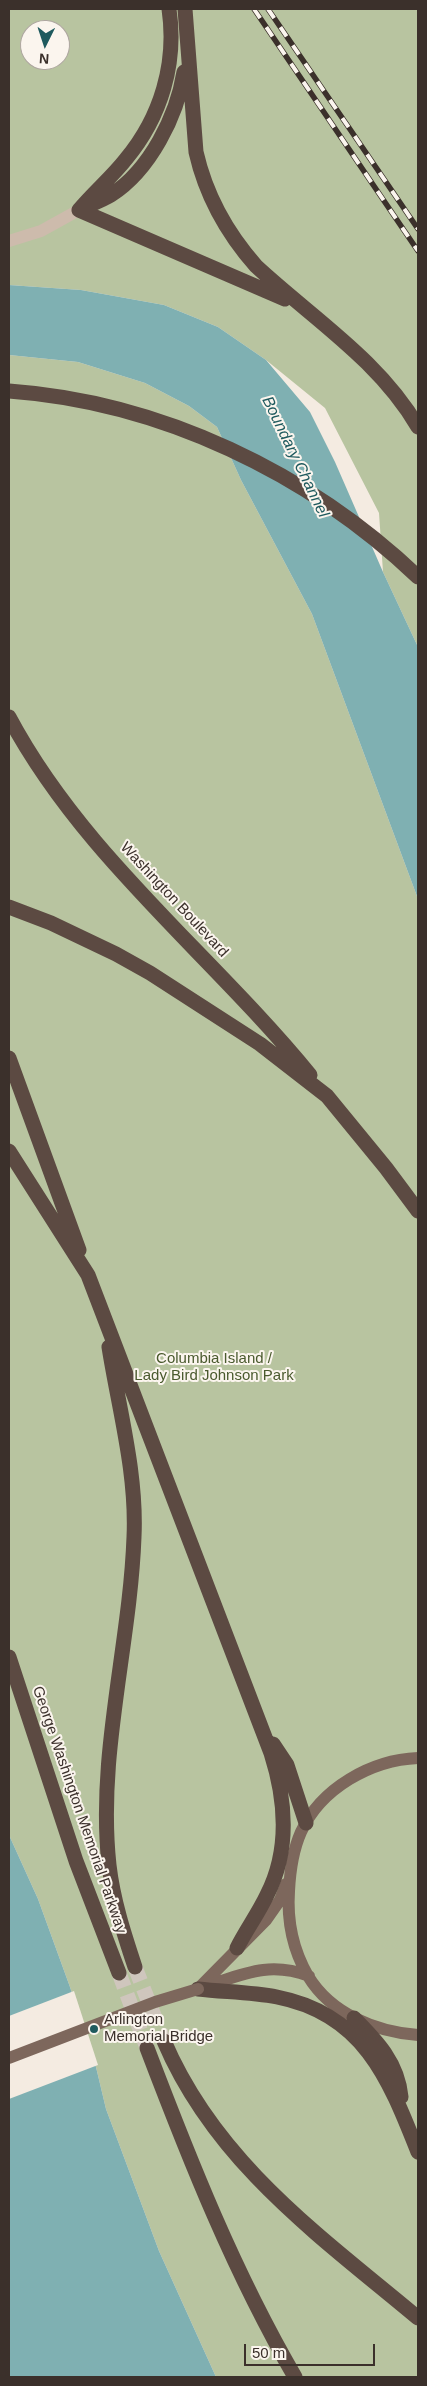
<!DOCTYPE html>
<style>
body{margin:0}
#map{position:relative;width:427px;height:2386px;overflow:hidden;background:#f4ebe1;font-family:Helvetica,sans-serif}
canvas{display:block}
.frame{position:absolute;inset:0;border:10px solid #3b302b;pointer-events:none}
.north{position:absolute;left:20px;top:20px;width:50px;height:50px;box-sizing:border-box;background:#fbf5ee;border:1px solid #aea6a0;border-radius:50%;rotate:184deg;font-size:14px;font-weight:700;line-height:20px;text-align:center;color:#3b302b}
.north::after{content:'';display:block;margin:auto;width:18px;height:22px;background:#1f5a5e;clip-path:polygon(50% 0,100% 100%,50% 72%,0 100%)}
.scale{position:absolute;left:244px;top:2344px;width:131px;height:22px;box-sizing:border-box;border:2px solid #3b302b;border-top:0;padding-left:6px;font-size:15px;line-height:18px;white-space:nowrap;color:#3b302b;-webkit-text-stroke:4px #fbf5ee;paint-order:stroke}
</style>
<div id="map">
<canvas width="427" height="2386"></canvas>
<div class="frame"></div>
<div class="north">N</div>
<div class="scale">50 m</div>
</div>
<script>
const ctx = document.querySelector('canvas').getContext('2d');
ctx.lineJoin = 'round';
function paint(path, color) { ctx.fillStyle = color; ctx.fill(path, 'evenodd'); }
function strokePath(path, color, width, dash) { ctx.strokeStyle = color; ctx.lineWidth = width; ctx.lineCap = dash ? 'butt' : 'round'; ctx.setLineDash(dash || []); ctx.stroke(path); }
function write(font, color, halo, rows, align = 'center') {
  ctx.font = font + ' Helvetica,sans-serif'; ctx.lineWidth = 4; ctx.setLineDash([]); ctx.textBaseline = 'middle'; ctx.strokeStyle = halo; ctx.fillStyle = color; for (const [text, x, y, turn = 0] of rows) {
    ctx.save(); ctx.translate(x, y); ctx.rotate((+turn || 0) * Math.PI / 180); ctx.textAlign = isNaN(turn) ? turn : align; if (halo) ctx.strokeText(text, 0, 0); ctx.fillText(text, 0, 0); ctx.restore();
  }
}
const green = new Path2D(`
 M 9,9 L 418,9 L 418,647 L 383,572 L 379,513 L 325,408 L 266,360 L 218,327 L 164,305 L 81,290 L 9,285 ZM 30,30 L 60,30 L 60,60 L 30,60 Z
 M 9,355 L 78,362 L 145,383 L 189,406 L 217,427 L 241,480 L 312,614 L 418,899 L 418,2377 L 216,2377 L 159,2251 L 106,2109 L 96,2067 L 70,1987 L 38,1899 L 9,1835 Z`);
const water = new Path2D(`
 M 9,285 L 81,290 L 164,305 L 218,327 L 266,360 L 310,412 L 335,462 L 383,572 L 418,647 L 418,899 L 312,614 L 241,480 L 217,427 L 189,406 L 145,383 L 78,362 L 9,355 Z
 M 9,1835 L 38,1899 L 70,1987 L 96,2067 L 106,2109 L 159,2251 L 216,2377 L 9,2377 Z`);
const pier = new Path2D(`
 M 74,1991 L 98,2065 L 9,2099 L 9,2016 Z`);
const highwayTunnel = new Path2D(`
 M 135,1967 L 164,2041
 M 119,1973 L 147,2048`);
const minor = new Path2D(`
 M 9,241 L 41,231 L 79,210`);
const major = new Path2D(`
 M 418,1758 C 371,1760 321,1788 301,1832 C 293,1850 290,1871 289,1891 C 287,1920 293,1950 308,1976 C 331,2014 376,2032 418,2035
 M 200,1988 C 240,1976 267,1960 309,1976
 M 198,1989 L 266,1920 L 280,1900 L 286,1884`);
const highway = new Path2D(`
 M 185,9 L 196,152 C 206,196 226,232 256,266 C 312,318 379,360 418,427
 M 83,208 C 92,204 103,200 111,195 C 150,170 177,116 184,72
 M 79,210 L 285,299
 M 79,210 C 94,192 112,177 126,159 C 161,117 177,63 169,9
 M 9,391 C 161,402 309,473 418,577
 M 9,717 C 83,856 212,955 310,1075
 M 9,907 L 51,923 L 116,954 L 150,973 L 260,1044 L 327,1096 L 386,1168 L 418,1211
 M 9,1058 L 79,1250
 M 9,1151 L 88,1275 L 271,1753 C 286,1800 290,1850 267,1895 C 258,1914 246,1930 237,1948
 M 109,1347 C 119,1410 137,1473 134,1537 C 130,1646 97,1755 109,1865 C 113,1900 124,1934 135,1967
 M 9,1657 L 76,1861 L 119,1973
 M 273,1744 L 287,1765 L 306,1823
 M 198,1989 C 224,1992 251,1992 277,1997 C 364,2014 389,2079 418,2152
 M 354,2018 C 377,2041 398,2063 401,2097
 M 164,2041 C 216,2163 320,2236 418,2318
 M 147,2048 C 190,2161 234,2272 295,2377`);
const rail = new Path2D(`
 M 254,9 L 418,251
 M 268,9 L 418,229`);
const majorBridge = new Path2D(`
 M 9,2058 L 155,2002 L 198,1989`);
const markers = [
 [94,2029,5,"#1f5a5e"]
];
const streetNames = [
 ["Washington Boulevard",174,900,47],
 ["George Washington Memorial Parkway",79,1810,71]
];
const parkNames = [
 ["Columbia Island /",214,1359],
 ["Lady Bird Johnson Park",214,1376]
];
const poiNames = [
 ["Arlington",104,2020],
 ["Memorial Bridge",104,2037]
];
const waterNames = [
 ["Boundary Channel",295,457,64]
];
paint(green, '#b8c4a0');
paint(water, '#7fb0b2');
paint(pier, '#f4ebe1');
strokePath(highwayTunnel, '#cfc6bd', 15, [15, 8]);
strokePath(minor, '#cdbbac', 12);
strokePath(major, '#7d675c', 12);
strokePath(highway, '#5c4a42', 15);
strokePath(rail, '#3b302b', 5.5);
strokePath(rail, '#fbf5ee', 4, [11]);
strokePath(majorBridge, '#7d675c', 12);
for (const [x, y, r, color] of markers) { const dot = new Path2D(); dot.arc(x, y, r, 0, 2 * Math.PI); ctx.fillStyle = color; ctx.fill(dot); strokePath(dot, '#fbf5ee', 2); }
write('15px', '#3b302b', '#fbf5ee', streetNames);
write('15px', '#4a5a2e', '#fbf5ee', parkNames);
write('15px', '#3b302b', '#fbf5ee', poiNames, 'left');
write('italic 16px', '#1f5a5e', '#fbf5ee', waterNames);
</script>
